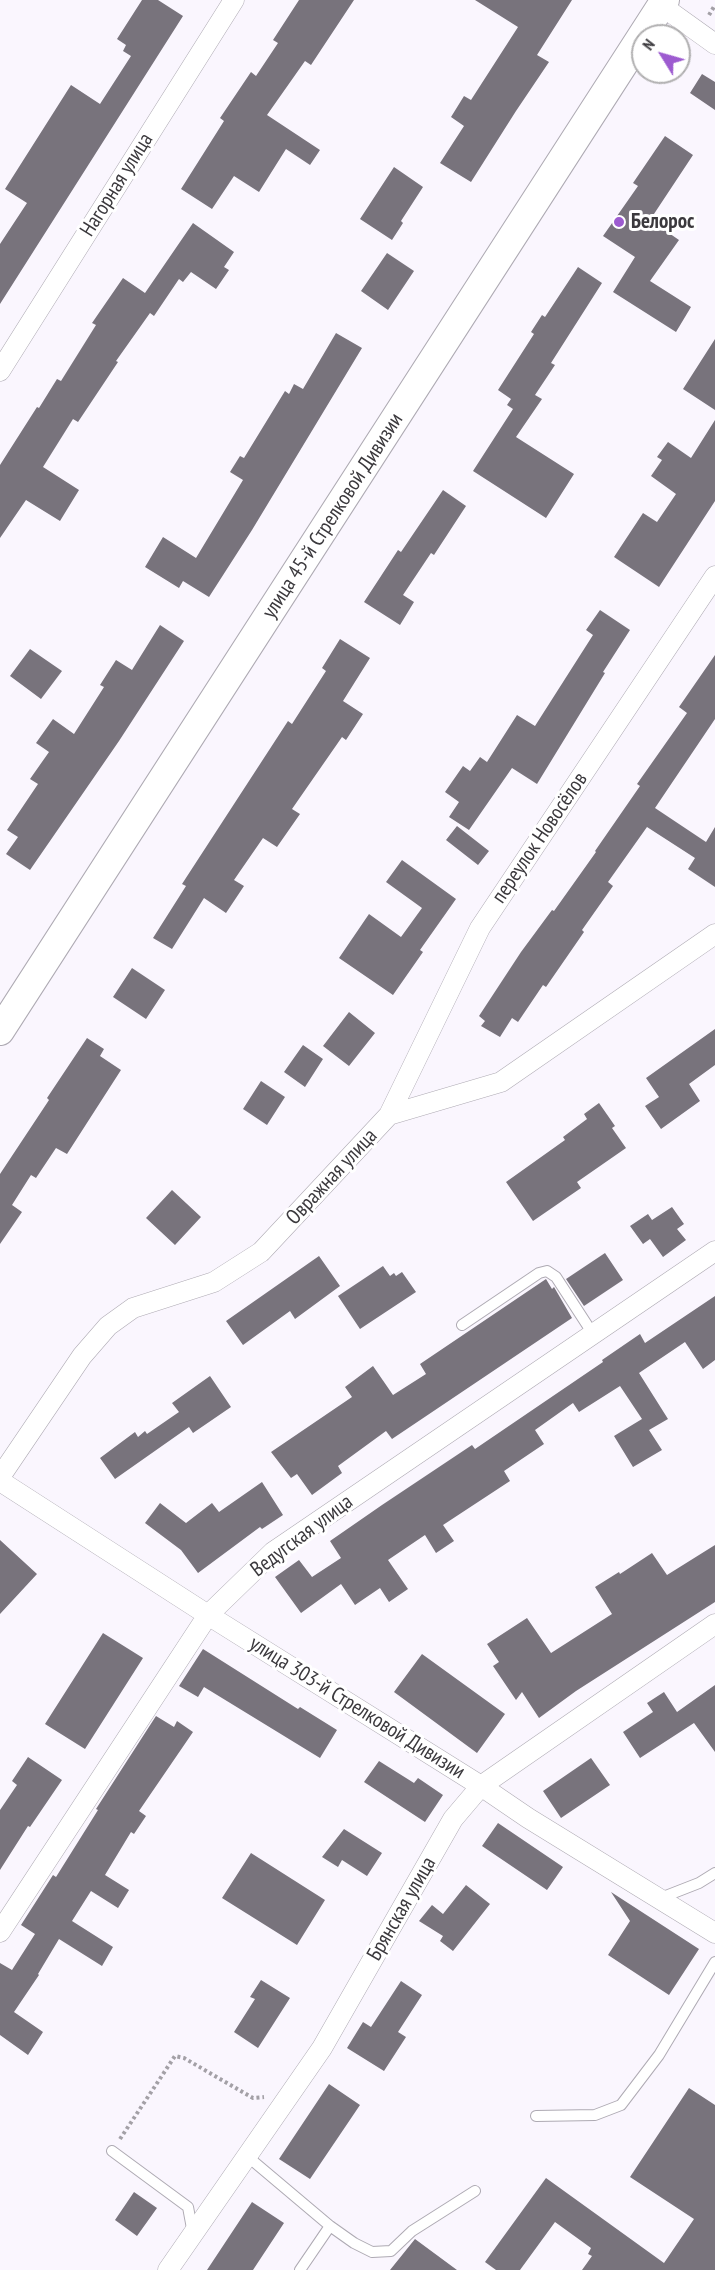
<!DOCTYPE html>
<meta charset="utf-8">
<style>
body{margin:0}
#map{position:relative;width:715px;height:2270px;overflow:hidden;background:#faf6fe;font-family:"PT Sans Narrow",sans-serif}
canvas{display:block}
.north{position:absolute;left:631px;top:24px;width:60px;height:60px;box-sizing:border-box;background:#fff;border:2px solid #b1b0b1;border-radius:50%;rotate:307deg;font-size:16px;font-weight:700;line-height:24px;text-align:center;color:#3b393d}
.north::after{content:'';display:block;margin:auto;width:21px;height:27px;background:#9d5bd0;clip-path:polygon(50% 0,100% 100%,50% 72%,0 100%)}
</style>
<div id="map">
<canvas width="715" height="2270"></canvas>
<div class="north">N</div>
</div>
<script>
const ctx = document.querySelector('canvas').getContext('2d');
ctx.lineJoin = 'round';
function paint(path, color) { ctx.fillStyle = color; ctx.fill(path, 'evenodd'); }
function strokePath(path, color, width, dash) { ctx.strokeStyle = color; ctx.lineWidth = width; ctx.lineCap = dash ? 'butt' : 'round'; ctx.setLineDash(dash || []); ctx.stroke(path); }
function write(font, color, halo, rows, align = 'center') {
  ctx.font = font + ' "PT Sans Narrow",sans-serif'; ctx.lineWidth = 6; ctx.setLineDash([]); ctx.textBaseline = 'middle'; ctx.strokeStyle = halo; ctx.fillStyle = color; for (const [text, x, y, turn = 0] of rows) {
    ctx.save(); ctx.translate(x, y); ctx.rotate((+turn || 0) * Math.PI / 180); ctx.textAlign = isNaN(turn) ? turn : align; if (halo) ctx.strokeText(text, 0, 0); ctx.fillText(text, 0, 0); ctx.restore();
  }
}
const building = new Path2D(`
 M 142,0 L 158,0 L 183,16 L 0,304 L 0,244 L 27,203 L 5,189 L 71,85 L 100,104 L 131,56 L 123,51 L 126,45 L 117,39 Z
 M 299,0 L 354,0 L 311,65 L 305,61 L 267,115 L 320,150 L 310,165 L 286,149 L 259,192 L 234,176 L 212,209 L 181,189 L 224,121 L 220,118 L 251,72 L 256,76 L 278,43 L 273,40 Z
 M 475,0 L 572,0 L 537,55 L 549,62 L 516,111 L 471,182 L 440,163 L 464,126 L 451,117 L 464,96 L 471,100 L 518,27 Z
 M 702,74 L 715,82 L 715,110 L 690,93 Z
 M 665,136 L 693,155 L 650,220 L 679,240 L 650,281 L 691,307 L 676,332 L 613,292 L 635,257 L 603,236 L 638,186 L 633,183 Z
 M 394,167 L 423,187 L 401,221 L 403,223 L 392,240 L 360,219 Z
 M 193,223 L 234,252 L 224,267 L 229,270 L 216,289 L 191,272 L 183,282 L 179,279 L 154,316 L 150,313 L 116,361 L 118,362 L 78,422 L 73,419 L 43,467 L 79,490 L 60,521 L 26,500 L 0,538 L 0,465 L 37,407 L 39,408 L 57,379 L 61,381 L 96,325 L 92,323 L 123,278 L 145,293 Z
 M 387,253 L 414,271 L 388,310 L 361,291 Z
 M 578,267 L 602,283 L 551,363 L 555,365 L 535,395 L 542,399 L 516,437 L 574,474 L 546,518 L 473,471 L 513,409 L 507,405 L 511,399 L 498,390 L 534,334 L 531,332 L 542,315 L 545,317 Z
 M 336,333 L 362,348 L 252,530 L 209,597 L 183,581 L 179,588 L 145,567 L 163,537 L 196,558 L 243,480 L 230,472 L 240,456 L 244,458 L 285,391 L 289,394 L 294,384 L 303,389 Z
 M 715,339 L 715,410 L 683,389 Z
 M 715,420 L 715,501 L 659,587 L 614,557 L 643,513 L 657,522 L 676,494 L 651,476 L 662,460 L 657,457 L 668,442 L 691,458 Z
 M 443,490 L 466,506 L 434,555 L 431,553 L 403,595 L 414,602 L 400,625 L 364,602 L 398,550 L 401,552 Z
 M 600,610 L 630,630 L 603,672 L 605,673 L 537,784 L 512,768 L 469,830 L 449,817 L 459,802 L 445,792 L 463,766 L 470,771 L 480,757 L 487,762 L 517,715 L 535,726 L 593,635 L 586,630 Z
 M 160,625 L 184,641 L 119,741 L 30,870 L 6,854 L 18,837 L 7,830 L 38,784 L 30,779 L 49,752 L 36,743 L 53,719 L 74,734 L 104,687 L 100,685 L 116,660 L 132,670 Z
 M 340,639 L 370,658 L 343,701 L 363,714 L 346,740 L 342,737 L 292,809 L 300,814 L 277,847 L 263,838 L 234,880 L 244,886 L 226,913 L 204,898 L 172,949 L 153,938 L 186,886 L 182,884 L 288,721 L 292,724 L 326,671 L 322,668 Z
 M 30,649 L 62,671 L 41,699 L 10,676 Z
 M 715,655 L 715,719 L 655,808 L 706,842 L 715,827 L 715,887 L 688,869 L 695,858 L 647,827 L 608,882 L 613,886 L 582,930 L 584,932 L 546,987 L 543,985 L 518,1022 L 512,1018 L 500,1037 L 481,1026 L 485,1021 L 479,1016 L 521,952 L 552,910 L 554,911 L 596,852 L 595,851 L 640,786 L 637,784 L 687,713 L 679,707 Z
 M 457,826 L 489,851 L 478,865 L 446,840 Z
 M 402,860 L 456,899 L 420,950 L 423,952 L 393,995 L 339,958 L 369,914 L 401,937 L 422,908 L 386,882 Z
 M 132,968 L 165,990 L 146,1019 L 113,997 Z
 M 349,1012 L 375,1033 L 349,1066 L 323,1046 Z
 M 715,1029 L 715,1065 L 689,1084 L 700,1101 L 661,1129 L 645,1106 L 659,1097 L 646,1078 Z
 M 87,1038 L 104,1049 L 100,1056 L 121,1070 L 67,1154 L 56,1148 L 36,1178 L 31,1175 L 12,1205 L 22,1212 L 0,1244 L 0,1174 L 49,1100 L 47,1098 Z
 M 303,1045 L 323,1059 L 305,1087 L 284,1072 Z
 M 261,1081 L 285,1097 L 267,1125 L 243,1109 Z
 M 599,1103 L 615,1126 L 612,1128 L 626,1148 L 577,1182 L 581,1188 L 533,1221 L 506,1182 L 565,1140 L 563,1137 L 587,1119 L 584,1114 Z
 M 172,1190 L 201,1217 L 175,1245 L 146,1218 Z
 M 672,1207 L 684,1224 L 677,1229 L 686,1240 L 663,1257 L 650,1239 L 643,1244 L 630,1226 L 648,1214 L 652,1220 Z
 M 605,1253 L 623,1280 L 584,1306 L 566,1279 Z
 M 319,1256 L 340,1286 L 295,1319 L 290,1311 L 243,1345 L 226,1321 Z
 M 383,1266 L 390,1276 L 394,1273 L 396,1276 L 402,1272 L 416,1292 L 360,1329 L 338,1296 Z
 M 546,1279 L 552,1289 L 554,1287 L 572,1318 L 392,1439 L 386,1431 L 338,1466 L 342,1473 L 312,1495 L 297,1474 L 291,1478 L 271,1452 L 352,1397 L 345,1387 L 373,1366 L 393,1395 L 426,1374 L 420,1364 Z
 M 715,1296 L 715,1360 L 703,1369 L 685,1342 L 639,1373 L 668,1419 L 649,1430 L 662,1450 L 633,1467 L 614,1436 L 642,1419 L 620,1386 L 579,1412 L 573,1403 L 535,1430 L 544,1444 L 504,1471 L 510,1481 L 443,1525 L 454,1541 L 436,1553 L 425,1535 L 388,1560 L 408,1589 L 389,1602 L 380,1588 L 355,1605 L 341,1584 L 301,1613 L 275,1577 L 299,1560 L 312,1577 L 341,1558 L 330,1541 L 382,1505 L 472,1445 L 475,1449 L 603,1362 L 602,1360 L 640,1334 L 645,1343 Z
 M 210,1376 L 231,1407 L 193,1433 L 189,1427 L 115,1479 L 100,1458 L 135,1432 L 138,1437 L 145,1431 L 147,1434 L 179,1412 L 172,1403 Z
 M 262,1482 L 283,1515 L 262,1529 L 260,1527 L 198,1573 L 181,1550 L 145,1523 L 160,1503 L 186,1523 L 212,1503 L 219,1512 Z
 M 0,1540 L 37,1574 L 0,1614 Z
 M 715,1545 L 715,1602 L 576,1691 L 539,1718 L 522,1692 L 516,1700 L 493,1666 L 499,1662 L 487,1644 L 527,1618 L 551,1653 L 612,1614 L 595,1587 L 619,1572 L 620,1574 L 652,1553 L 667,1575 Z
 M 103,1633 L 143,1658 L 85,1749 L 45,1724 Z
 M 203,1649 L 298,1709 L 300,1707 L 337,1730 L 320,1758 L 204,1687 L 198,1697 L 179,1686 Z
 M 422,1654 L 505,1714 L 477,1753 L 394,1692 Z
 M 715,1685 L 715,1752 L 694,1723 L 640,1758 L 623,1732 L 653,1712 L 647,1703 L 664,1692 L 677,1712 Z
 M 156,1716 L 174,1727 L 177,1721 L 193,1732 L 139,1811 L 146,1816 L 134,1834 L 131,1832 L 105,1875 L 129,1890 L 118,1908 L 91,1891 L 72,1921 L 113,1947 L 102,1966 L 59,1939 L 38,1974 L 39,1975 L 14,2012 L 43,2032 L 28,2055 L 0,2035 L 0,1963 L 12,1970 L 35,1934 L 21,1925 L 53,1875 L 56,1877 L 98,1810 L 96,1809 Z
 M 28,1757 L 62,1780 L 30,1827 L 28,1826 L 0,1870 L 0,1810 L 17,1785 L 12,1781 Z
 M 591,1758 L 610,1785 L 561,1818 L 543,1791 Z
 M 379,1761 L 414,1783 L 418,1778 L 443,1795 L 425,1822 L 364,1782 Z
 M 498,1823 L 563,1867 L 547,1890 L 482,1846 Z
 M 344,1829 L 382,1853 L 367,1876 L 342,1860 L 338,1867 L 322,1857 Z
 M 251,1853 L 325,1900 L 297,1945 L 222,1898 Z
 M 466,1885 L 490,1904 L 453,1951 L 440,1941 L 443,1936 L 419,1921 L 432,1905 L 443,1914 Z
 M 611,1892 L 699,1949 L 669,1995 L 608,1955 L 630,1921 Z
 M 261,1980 L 290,1998 L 258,2048 L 234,2032 L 255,1999 L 250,1997 Z
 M 401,1981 L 422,1995 L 398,2032 L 406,2037 L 384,2071 L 347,2048 L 363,2022 L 371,2027 Z
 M 329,2084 L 360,2105 L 310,2179 L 279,2159 Z
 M 689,2088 L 715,2105 L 715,2270 L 582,2270 L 592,2256 L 588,2254 L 591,2248 L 555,2222 L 520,2270 L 496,2270 L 485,2262 L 546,2178 L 664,2263 L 694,2219 L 630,2177 Z
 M 134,2192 L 157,2208 L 137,2236 L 115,2220 Z
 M 252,2202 L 284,2223 L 253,2270 L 207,2270 Z
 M 415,2239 L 457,2270 L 390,2270 Z`);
const path = new Path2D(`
 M 709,15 L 715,5
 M 120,2139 L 175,2056 L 184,2058 L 253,2098 L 264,2097`);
const service = new Path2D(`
 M 462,1325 L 539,1273 L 547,1271 L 556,1277 L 593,1334
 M 658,1899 L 699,1883 L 715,1873
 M 536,2116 L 595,2115 L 621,2105 L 659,2055 L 715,1962
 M 112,2151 L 188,2207 L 193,2234
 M 247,2156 L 330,2226 L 300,2270
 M 330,2226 L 354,2243 L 372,2252 L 391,2251 L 412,2231 L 475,2191`);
const minor = new Path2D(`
 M 662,6 L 715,44
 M 0,371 L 234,0
 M 389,1115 L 480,928 L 715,576
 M 0,1477 L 82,1356 L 108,1326 L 133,1308 L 214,1282 L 261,1252 L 389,1115 L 501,1082 L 715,934
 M 0,1481 L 208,1615 L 481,1786 L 528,1818 L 715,1933
 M 0,1932 L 208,1615 L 273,1552 L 715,1251
 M 168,2270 L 322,2048 L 453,1819 L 481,1786 L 715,1624`);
const secondary = new Path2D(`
 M 0,1031 L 665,0`);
const markers = [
 [619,222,6,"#9d5bd0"]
];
const streetNames = [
 ["Нагорная улица",117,185,-58],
 ["улица 45-й Стрелковой Дивизии",333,516,-57],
 ["переулок Новосёлов",540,838,-56],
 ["Овражная улица",332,1177,-47],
 ["Ведугская улица",302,1536,-37],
 ["улица 303-й Стрелковой Дивизии",357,1708,32],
 ["Брянская улица",402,1909,-60]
];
const poiNames = [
 ["Белорос",631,222]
];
paint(building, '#78737c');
strokePath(service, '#aeaab3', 12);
strokePath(minor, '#aeaab3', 21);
strokePath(secondary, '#aeaab3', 30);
strokePath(path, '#a3a0a6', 4, [3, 3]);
strokePath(service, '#fff', 10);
strokePath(minor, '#fff', 20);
strokePath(secondary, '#fff', 28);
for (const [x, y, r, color] of markers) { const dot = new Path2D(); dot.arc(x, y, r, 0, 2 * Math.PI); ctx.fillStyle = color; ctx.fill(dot); strokePath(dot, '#fff', 2); }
write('21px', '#3b393d', '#fff', streetNames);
write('bold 21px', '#3b393d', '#fff', poiNames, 'left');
</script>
